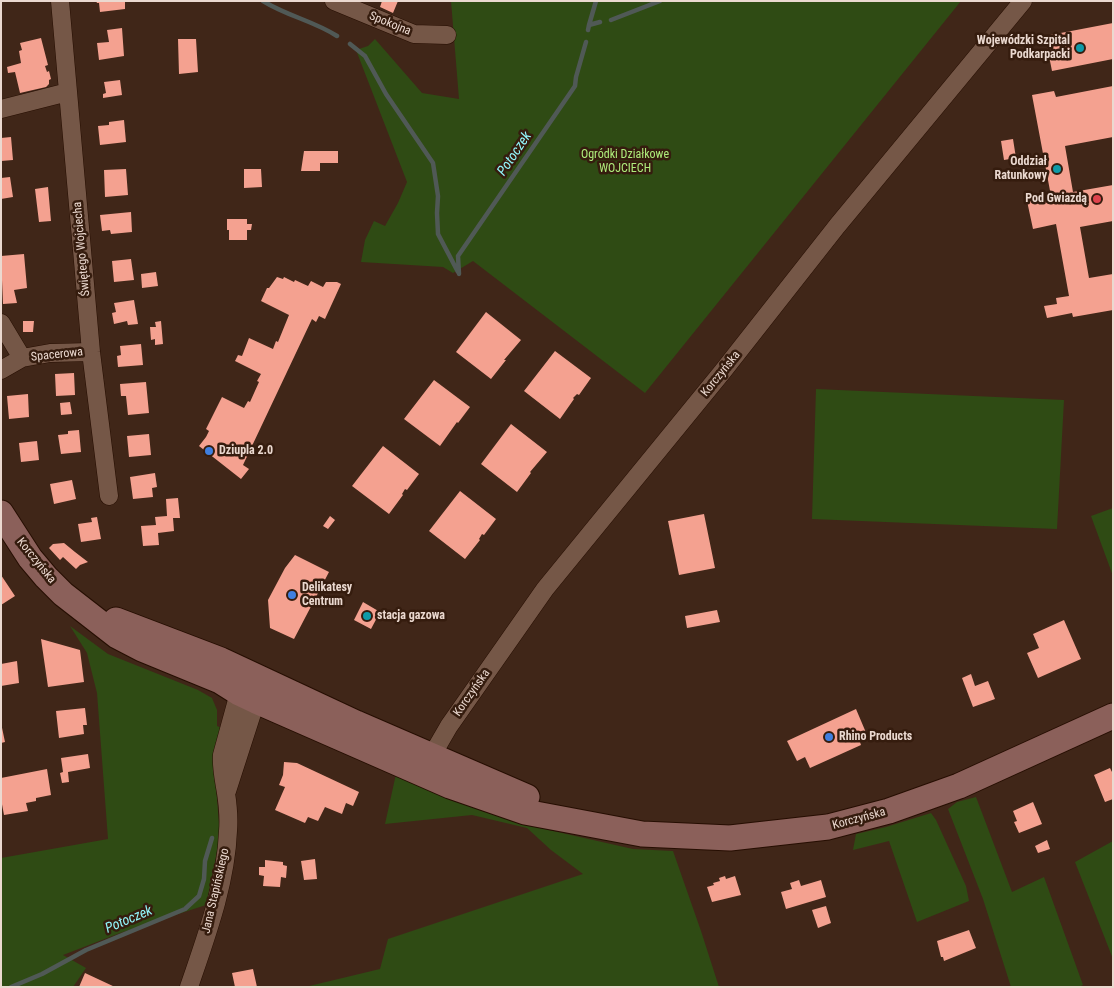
<!DOCTYPE html>
<meta charset="utf-8">
<style>
body{margin:0}
#map{position:relative;width:1114px;height:988px;overflow:hidden;background:#402618;font-family:"Roboto Condensed",sans-serif}
canvas{display:block}
.frame{position:absolute;inset:0;border:2px solid #ebd9d0;pointer-events:none}
</style>
<div id="map">
<canvas width="1114" height="988"></canvas>
<div class="frame"></div>
</div>
<script>
const ctx = document.querySelector('canvas').getContext('2d');
ctx.lineJoin = 'round';
function paint(path, color) { ctx.fillStyle = color; ctx.fill(path, 'evenodd'); }
function strokePath(path, color, width, dash) { ctx.strokeStyle = color; ctx.lineWidth = width; ctx.lineCap = dash ? 'butt' : 'round'; ctx.setLineDash(dash || []); ctx.stroke(path); }
function write(font, color, halo, rows, align = 'center') {
  ctx.font = font + ' "Roboto Condensed",sans-serif'; ctx.lineWidth = 5; ctx.setLineDash([]); ctx.textBaseline = 'middle'; ctx.strokeStyle = halo; ctx.fillStyle = color; for (const [text, x, y, turn = 0] of rows) {
    ctx.save(); ctx.translate(x, y); ctx.rotate((+turn || 0) * Math.PI / 180); ctx.textAlign = isNaN(turn) ? turn : align; if (halo) ctx.strokeText(text, 0, 0); ctx.fillText(text, 0, 0); ctx.restore();
  }
}
const green = new Path2D(`
 M 451,1 L 961,1 L 645,393 L 473,261 L 453,273 L 443,267 L 361,262 L 365,240 L 374,221 L 385,226 L 398,203 L 407,182 L 356,50 L 368,46 L 375,39 L 422,93 L 459,99 Z
 M 816,389 L 1064,400 L 1057,529 L 812,519 Z
 M 1113,508 L 1113,576 L 1091,516 Z
 M 70,626 L 108,654 L 198,690 L 212,698 L 217,710 L 217,726 L 222,728 L 216,786 L 219,824 L 219,842 L 206,905 L 120,933 L 63,955 L 86,968 L 73,987 L 1,987 L 1,858 L 108,839 L 97,693 L 87,653 Z
 M 396,774 L 531,826 L 633,849 L 673,851 L 701,931 L 719,987 L 305,987 L 380,969 L 388,939 L 583,874 L 551,850 L 527,828 L 472,815 L 385,824 Z
 M 976,797 L 1012,892 L 1044,877 L 1083,985 L 1079,987 L 1011,987 L 983,899 L 948,809 L 957,802 Z
 M 931,813 L 936,820 L 966,886 L 969,901 L 917,922 L 889,841 L 853,850 L 856,834 L 886,827 Z
 M 1113,841 L 1113,959 L 1075,862 Z`);
const stream = new Path2D(`
 M 263,1 C 287,16 314,21 337,36
 M 611,20 L 660,1
 M 589,25 L 596,1
 M 588,30 L 589,25 L 600,22
 M 350,44 L 365,56 L 386,94 L 433,163 L 438,196 L 437,213 L 438,234 L 458,272
 M 459,274 L 458,256 L 575,86 L 576,77 L 586,42
 M 11,987 L 42,974 L 86,950 L 185,909 L 199,896 L 204,879 L 205,861 L 212,838`);
const building = new Path2D(`
 M 96,1 L 125,1 L 125,9 L 100,12 L 99,3 L 97,3 Z
 M 382,1 L 398,1 L 393,13 L 380,7 Z
 M 1113,23 L 1113,59 L 1052,71 L 1045,36 Z
 M 122,28 L 124,56 L 99,60 L 97,43 L 109,42 L 107,30 Z
 M 41,38 L 48,65 L 45,66 L 47,72 L 49,71 L 51,79 L 49,80 L 49,84 L 46,87 L 20,93 L 15,72 L 8,73 L 7,67 L 21,63 L 19,51 L 22,50 L 20,43 Z
 M 178,39 L 196,39 L 198,72 L 179,74 Z
 M 120,80 L 122,95 L 103,98 L 103,94 L 106,93 L 104,82 Z
 M 1113,86 L 1113,137 L 1065,146 L 1073,192 L 1113,185 L 1113,221 L 1080,227 L 1089,278 L 1113,274 L 1113,310 L 1073,317 L 1072,313 L 1047,318 L 1044,306 L 1057,304 L 1056,298 L 1069,296 L 1056,224 L 1033,229 L 1027,201 L 1051,196 L 1032,95 L 1054,91 L 1056,97 Z
 M 124,120 L 126,142 L 100,145 L 98,126 L 109,125 L 109,122 Z
 M 11,137 L 13,160 L 1,161 L 1,138 Z
 M 1013,139 L 1016,158 L 1004,160 L 1001,141 Z
 M 304,151 L 338,151 L 338,163 L 320,163 L 320,171 L 301,171 Z
 M 126,169 L 128,195 L 105,197 L 104,170 Z
 M 244,169 L 261,169 L 262,187 L 244,188 Z
 M 10,177 L 13,197 L 1,199 L 1,178 Z
 M 48,187 L 51,221 L 39,222 L 35,189 Z
 M 131,212 L 132,232 L 111,234 L 110,230 L 102,231 L 100,215 Z
 M 227,219 L 247,219 L 247,224 L 252,224 L 251,230 L 247,230 L 247,240 L 229,240 L 229,230 L 227,230 Z
 M 24,254 L 27,288 L 14,290 L 17,303 L 3,304 L 1,256 Z
 M 131,259 L 134,280 L 114,282 L 112,261 Z
 M 156,272 L 158,286 L 142,288 L 141,274 Z
 M 277,277 L 283,279 L 284,277 L 294,282 L 295,280 L 308,286 L 311,281 L 323,287 L 326,282 L 337,282 L 341,284 L 325,319 L 319,316 L 316,322 L 312,319 L 243,465 L 249,469 L 241,479 L 199,446 L 206,437 L 209,431 L 206,429 L 222,397 L 244,408 L 248,401 L 250,402 L 259,382 L 257,381 L 261,374 L 235,361 L 238,355 L 242,356 L 249,338 L 273,349 L 276,341 L 278,342 L 289,315 L 261,301 L 267,288 L 269,288 Z
 M 134,300 L 138,324 L 128,325 L 127,321 L 114,324 L 112,313 L 116,312 L 114,303 Z
 M 486,312 L 521,340 L 504,360 L 506,360 L 491,379 L 456,352 Z
 M 23,321 L 34,321 L 33,332 L 23,332 Z
 M 161,321 L 163,344 L 155,345 L 155,339 L 151,340 L 150,327 L 156,327 L 155,322 Z
 M 141,344 L 143,365 L 118,367 L 117,356 L 121,355 L 120,346 Z
 M 555,351 L 591,378 L 579,395 L 577,394 L 573,398 L 574,399 L 560,419 L 524,391 Z
 M 74,373 L 75,395 L 56,396 L 55,374 Z
 M 434,380 L 470,407 L 458,423 L 457,422 L 440,446 L 404,419 Z
 M 146,382 L 149,413 L 128,415 L 126,396 L 121,396 L 120,384 Z
 M 28,394 L 29,417 L 9,419 L 7,396 Z
 M 70,402 L 72,414 L 61,415 L 60,403 Z
 M 511,424 L 547,452 L 530,472 L 531,473 L 517,492 L 481,464 Z
 M 79,430 L 81,452 L 61,454 L 58,435 L 68,434 L 68,431 Z
 M 149,434 L 151,455 L 129,457 L 127,436 Z
 M 37,441 L 39,460 L 21,462 L 19,443 Z
 M 383,446 L 419,474 L 407,490 L 405,489 L 402,494 L 403,495 L 389,514 L 352,486 Z
 M 155,473 L 157,487 L 152,488 L 153,497 L 133,499 L 130,477 Z
 M 72,480 L 76,499 L 54,504 L 50,484 Z
 M 460,491 L 496,519 L 484,535 L 482,534 L 479,539 L 480,540 L 465,559 L 429,531 Z
 M 178,498 L 180,518 L 173,518 L 174,531 L 158,533 L 159,545 L 143,546 L 141,526 L 156,525 L 155,517 L 167,516 L 166,499 Z
 M 704,514 L 715,568 L 679,575 L 668,521 Z
 M 330,516 L 335,520 L 328,529 L 323,526 Z
 M 97,517 L 101,539 L 81,542 L 78,524 L 92,522 L 91,518 Z
 M 64,543 L 75,552 L 88,562 L 80,565 L 76,569 L 63,557 L 60,560 L 49,548 L 53,544 Z
 M 295,555 L 329,572 L 294,639 L 270,628 L 268,600 L 285,568 Z
 M 1,575 L 15,596 L 1,605 Z
 M 363,602 L 380,612 L 371,629 L 354,620 Z
 M 717,610 L 720,622 L 687,628 L 685,616 Z
 M 1064,620 L 1081,659 L 1038,678 L 1027,653 L 1039,648 L 1033,634 Z
 M 41,639 L 80,650 L 84,682 L 48,687 Z
 M 17,661 L 19,683 L 1,686 L 1,664 Z
 M 971,674 L 975,686 L 988,681 L 995,699 L 973,707 L 962,678 Z
 M 85,708 L 87,725 L 83,725 L 84,734 L 59,738 L 56,711 Z
 M 856,709 L 867,735 L 859,739 L 861,745 L 810,768 L 805,757 L 797,761 L 787,741 Z
 M 1,723 L 5,742 L 1,743 Z
 M 88,754 L 90,768 L 68,772 L 69,782 L 62,783 L 60,773 L 63,772 L 61,758 Z
 M 284,762 L 297,763 L 359,792 L 353,806 L 346,803 L 342,814 L 325,807 L 318,821 L 308,817 L 305,823 L 275,810 L 285,787 L 279,785 L 283,775 Z
 M 1110,768 L 1113,774 L 1113,799 L 1105,802 L 1094,775 Z
 M 47,769 L 51,795 L 36,798 L 36,801 L 26,803 L 28,811 L 4,815 L 1,799 L 1,778 Z
 M 1033,802 L 1042,824 L 1019,833 L 1014,822 L 1017,821 L 1013,811 Z
 M 1047,840 L 1050,849 L 1038,853 L 1035,846 Z
 M 315,859 L 317,879 L 304,880 L 301,861 Z
 M 265,860 L 283,862 L 283,865 L 287,866 L 286,878 L 281,877 L 280,887 L 263,886 L 264,876 L 259,875 L 259,867 L 265,867 Z
 M 725,876 L 726,879 L 735,876 L 741,895 L 712,902 L 707,887 L 714,885 L 713,883 L 720,881 L 719,878 Z
 M 799,880 L 801,886 L 821,880 L 826,897 L 786,909 L 781,892 L 792,889 L 790,883 Z
 M 826,906 L 831,923 L 818,928 L 812,910 Z
 M 969,930 L 976,948 L 944,961 L 943,957 L 941,957 L 937,941 Z
 M 253,969 L 257,987 L 235,987 L 232,973 Z
 M 85,973 L 115,987 L 79,987 Z`);
const street = new Path2D(`
 M 60,1 L 91,352 L 109,496
 M 334,1 L 414,34 L 447,35
 M 1,109 L 68,92
 M 1,323 L 22,358
 M 1,370 L 22,358 L 50,353 L 91,352
 M 427,764 L 449,726 L 545,589 L 723,371 L 837,226 L 1023,1
 M 227,791 L 256,701 L 256,691
 M 189,987 C 206,937 226,884 228,831 C 229,819 228,806 226,793 C 224,780 221,768 222,755 L 239,693 L 246,686`);
const secondary = new Path2D(`
 M 1,513 L 30,558 L 46,577 L 63,594 L 117,636 L 142,649 L 220,681 L 239,693 L 256,701 L 450,786 L 525,812 L 642,834 L 730,838 L 828,827 L 889,811 L 959,786 L 1113,716
 M 116,620 L 221,660 L 356,723 L 527,797`);
const markers = [
 [1080,48,5,"#0f9aa8"],
 [1057,169,5,"#0f9aa8"],
 [1097,199,5,"#e0444e"],
 [209,451,5,"#3f7fe0"],
 [292,595,5,"#3f7fe0"],
 [367,616,5,"#0f9aa8"],
 [829,737,5,"#3f7fe0"]
];
const streetNames = [
 ["Spokojna",390,24,22],
 ["Świętego Wojciecha",82,249,-95],
 ["Spacerowa",57,355,-6],
 ["Korczyńska",721,374,-51],
 ["Korczyńska",36,561,51],
 ["Korczyńska",472,693,-55],
 ["Korczyńska",859,819,-15],
 ["Jana Stapińskiego",216,891,-77]
];
const poiNames = [
 ["Wojewódzki Szpital",1070,41,"right"],
 ["Podkarpacki",1070,55,"right"],
 ["Oddział",1047,162,"right"],
 ["Ratunkowy",1047,176,"right"],
 ["Pod Gwiazdą",1087,199,"right"],
 ["Dziupla 2.0",219,451],
 ["Delikatesy",302,588],
 ["Centrum",302,602],
 ["stacja gazowa",377,616],
 ["Rhino Products",839,737]
];
const parkNames = [
 ["Ogródki Działkowe",625,155],
 ["WOJCIECH",625,169]
];
const waterNames = [
 ["Potoczek",515,154,-56],
 ["Potoczek",129,920,-23]
];
paint(green, '#2f4b14');
strokePath(stream, '#505956', 4.5);
paint(building, '#f4a190');
strokePath(street, '#260e02', 19);
strokePath(secondary, '#260e02', 27);
strokePath(street, '#755747', 18);
strokePath(secondary, '#8b605a', 25);
for (const [x, y, r, color] of markers) { const dot = new Path2D(); dot.arc(x, y, r, 0, 2 * Math.PI); ctx.fillStyle = color; ctx.fill(dot); strokePath(dot, '#351c0e', 2); }
write('12px', '#ebd9d0', '#351c0e', streetNames);
write('bold 12px', '#ebd9d0', '#351c0e', poiNames, 'left');
write('12px', '#aeec7b', '#351c0e', parkNames);
write('italic 14px', '#93f7fc', '#351c0e', waterNames);
</script>
